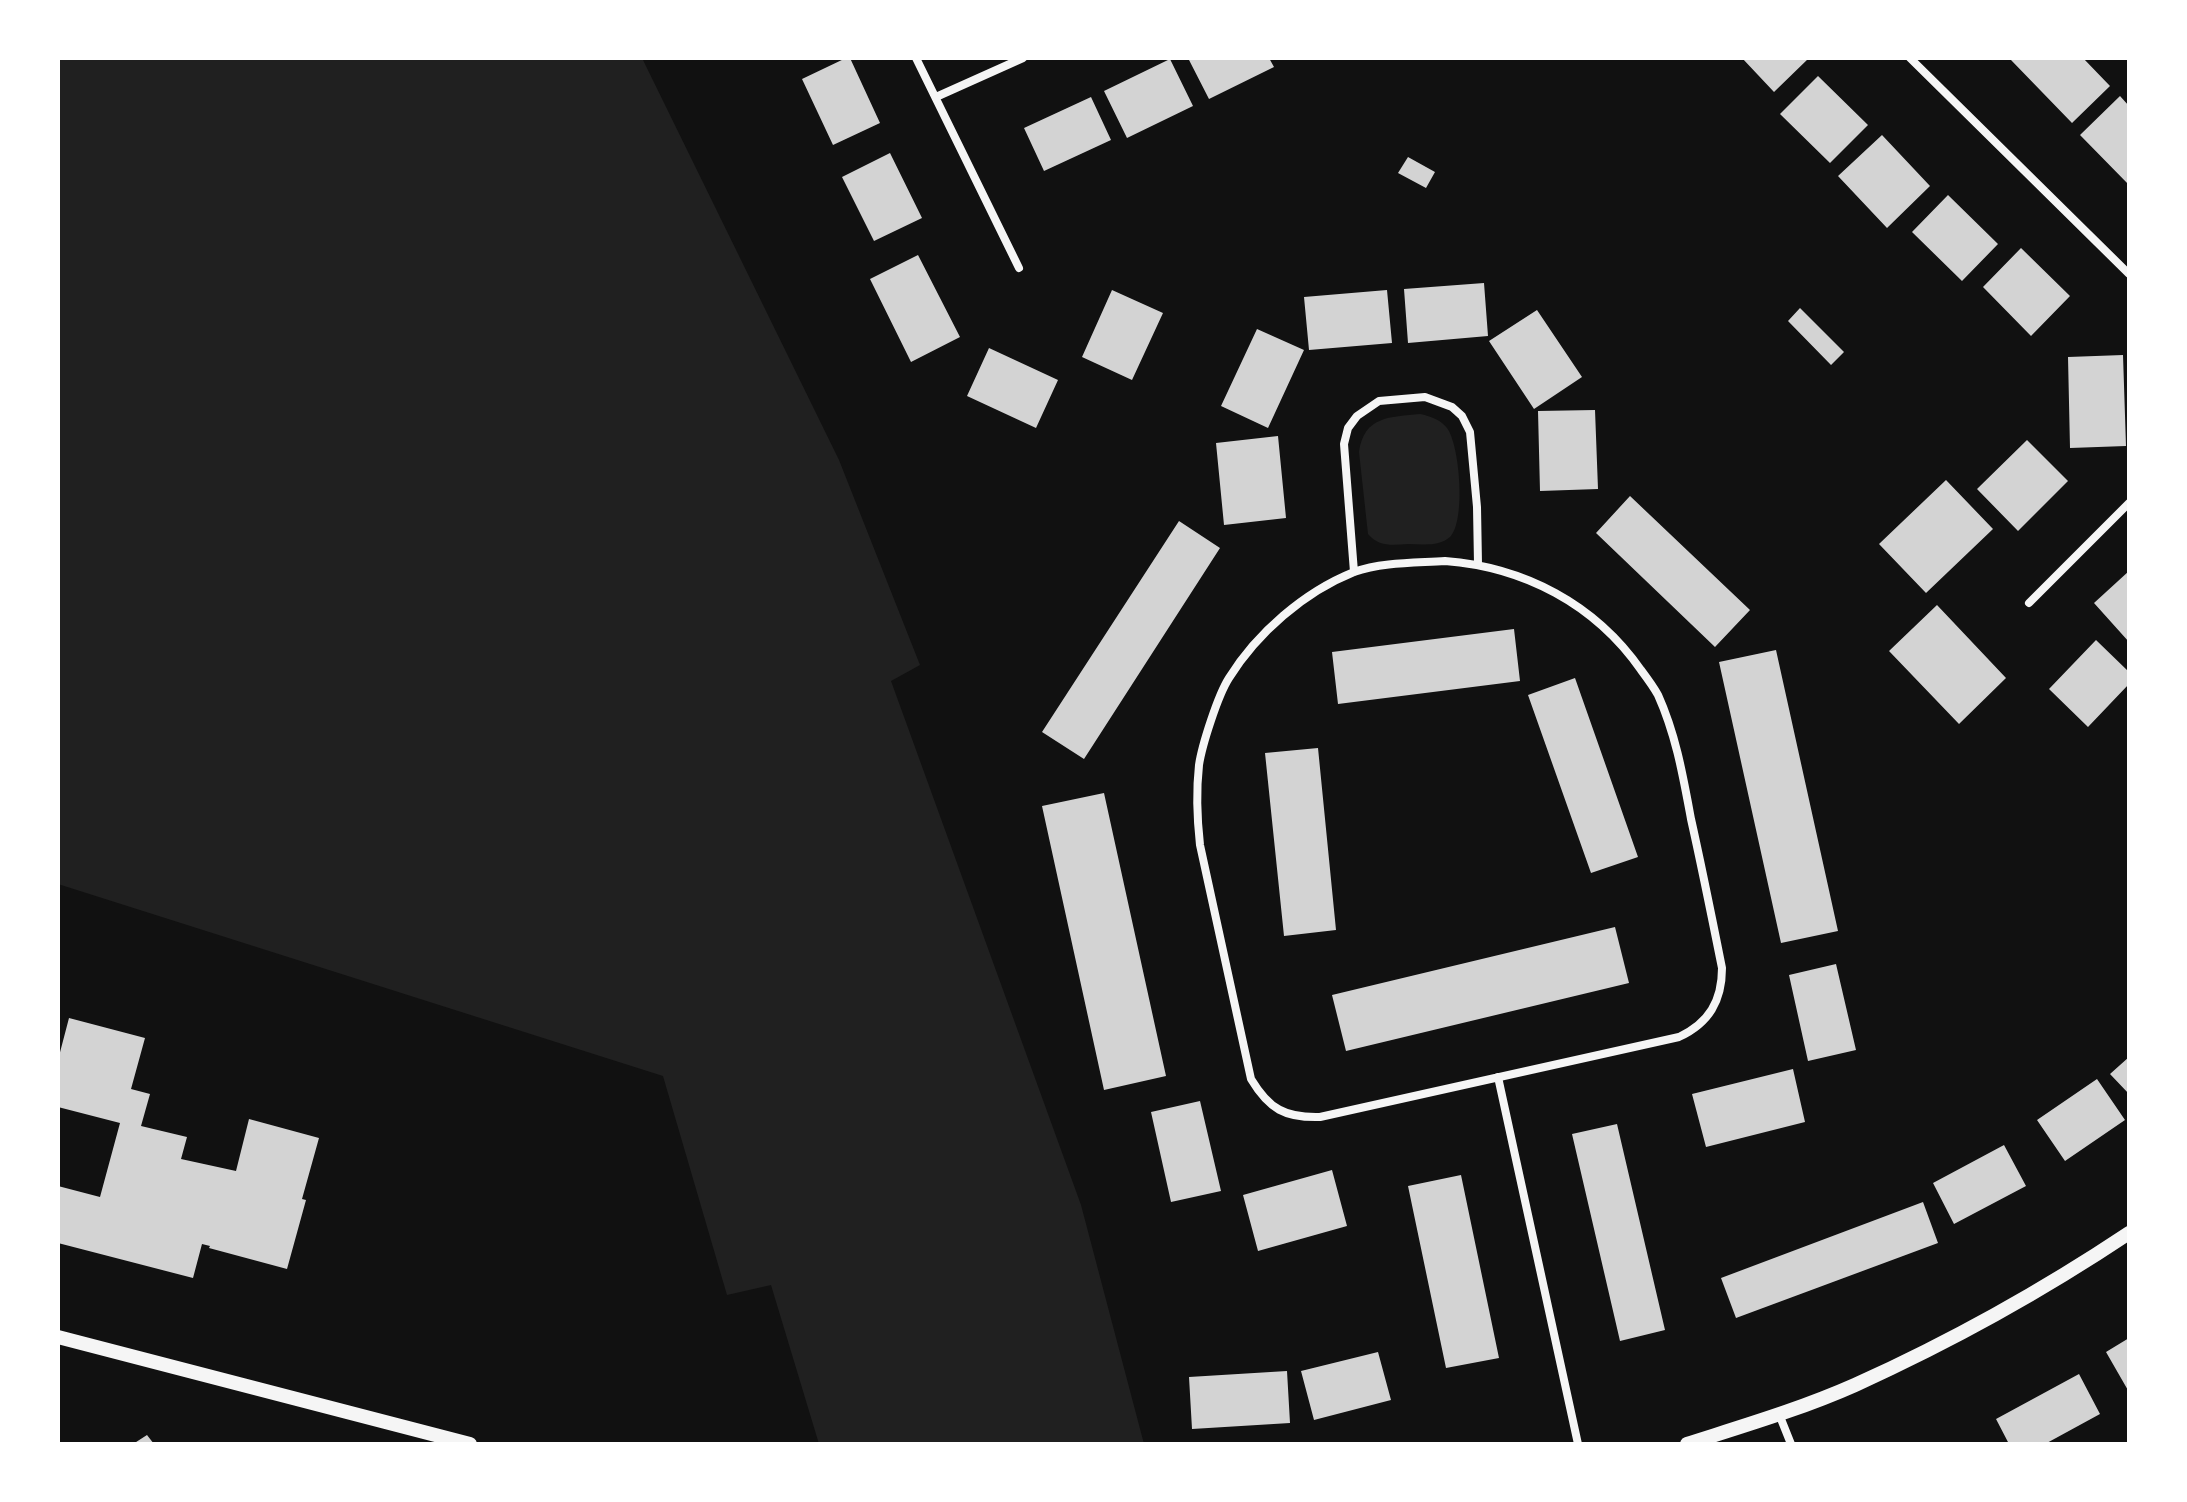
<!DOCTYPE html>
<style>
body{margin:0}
#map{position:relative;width:2187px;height:1502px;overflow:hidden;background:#111;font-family:"Zilla Slab",serif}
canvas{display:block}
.frame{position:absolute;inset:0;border:60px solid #fff;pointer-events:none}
</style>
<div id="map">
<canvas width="2187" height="1502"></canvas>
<div class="frame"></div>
</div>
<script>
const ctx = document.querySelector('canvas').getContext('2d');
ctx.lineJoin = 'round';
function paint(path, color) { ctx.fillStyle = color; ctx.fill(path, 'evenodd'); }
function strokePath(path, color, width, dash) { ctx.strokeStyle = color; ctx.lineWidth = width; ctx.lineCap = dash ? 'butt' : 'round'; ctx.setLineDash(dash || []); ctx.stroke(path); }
const green = new Path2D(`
 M 58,58 L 642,58 L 839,460 L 920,665 L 891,681 L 1081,1205 L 1144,1444 L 819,1444 L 771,1285 L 727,1295 L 663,1076 L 58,884 Z
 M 1420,414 C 1430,416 1441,420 1447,428 C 1460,445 1466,522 1450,537 C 1439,547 1422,544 1408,544 C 1392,545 1379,547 1368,534 L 1359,452 C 1364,416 1390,417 1420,414 Z`);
const building = new Path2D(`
 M 846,58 L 850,58 L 880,123 L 833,145 L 802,79 Z
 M 1188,58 L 1269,58 L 1274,67 L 1209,99 Z
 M 1742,58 L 1809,58 L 1774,92 Z
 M 2014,58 L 2083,58 L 2110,86 L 2072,123 L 2011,60 Z
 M 1170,59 L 1193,106 L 1127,138 L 1104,91 Z
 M 1818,76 L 1868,125 L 1830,163 L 1780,114 Z
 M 2120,96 L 2129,106 L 2129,185 L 2080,135 Z
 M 1091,97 L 1111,140 L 1044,171 L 1024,128 Z
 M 1882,135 L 1930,186 L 1887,228 L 1838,176 Z
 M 890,153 L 922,218 L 874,241 L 842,177 Z
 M 1408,157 L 1435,172 L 1426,188 L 1398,173 Z
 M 1948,195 L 1998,244 L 1962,281 L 1912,232 Z
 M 2021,248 L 2070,296 L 2031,336 L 1983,287 Z
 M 918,255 L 960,337 L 911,362 L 870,279 Z
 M 1484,283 L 1488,336 L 1408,343 L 1404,289 Z
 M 1112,290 L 1163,313 L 1132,380 L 1082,357 Z
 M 1387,290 L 1392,343 L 1309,350 L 1304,297 Z
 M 1800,308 L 1844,352 L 1831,365 L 1788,321 Z
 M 1537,310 L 1582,377 L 1534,409 L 1489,341 Z
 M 1257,329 L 1304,350 L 1268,428 L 1221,406 Z
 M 989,348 L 1058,380 L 1036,428 L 967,396 Z
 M 2123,355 L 2126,446 L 2070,448 L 2068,357 Z
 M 1595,410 L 1598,489 L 1540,491 L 1538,411 Z
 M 1278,436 L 1286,518 L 1224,525 L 1216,443 Z
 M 2027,440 L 2068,481 L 2018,531 L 1977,489 Z
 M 1946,480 L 1993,529 L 1926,593 L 1879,544 Z
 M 1630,496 L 1750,610 L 1715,647 L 1596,533 Z
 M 1179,521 L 1220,548 L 1084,759 L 1042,732 Z
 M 2129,571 L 2129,642 L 2094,603 Z
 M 1937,605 L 2006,678 L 1959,724 L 1889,651 Z
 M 1514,629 L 1520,681 L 1338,704 L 1332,652 Z
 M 2096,640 L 2129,672 L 2129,684 L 2088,727 L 2049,689 Z
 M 1776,650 L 1838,931 L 1781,943 L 1719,662 Z
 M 1575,678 L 1638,857 L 1591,873 L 1528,695 Z
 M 1318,748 L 1336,930 L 1284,936 L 1265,753 Z
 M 1104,793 L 1166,1076 L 1104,1090 L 1042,806 Z
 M 1615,927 L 1629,983 L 1346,1051 L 1332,995 Z
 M 1836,964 L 1856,1050 L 1808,1061 L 1789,975 Z
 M 69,1018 L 145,1038 L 131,1089 L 150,1094 L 141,1126 L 187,1137 L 181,1159 L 236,1171 L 249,1119 L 319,1138 L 302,1199 L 306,1200 L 287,1269 L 209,1248 L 210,1246 L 202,1244 L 193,1278 L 58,1243 L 58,1186 L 100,1197 L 120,1123 L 58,1107 L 58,1060 Z
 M 2129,1057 L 2129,1094 L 2110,1074 Z
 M 1793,1069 L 1805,1122 L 1706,1147 L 1692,1094 Z
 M 2097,1079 L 2125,1120 L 2065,1161 L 2037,1120 Z
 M 1200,1101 L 1221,1191 L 1171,1202 L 1151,1112 Z
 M 1617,1124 L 1665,1330 L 1620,1341 L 1572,1134 Z
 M 2004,1145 L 2026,1186 L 1954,1224 L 1933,1183 Z
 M 1332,1170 L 1347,1226 L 1258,1251 L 1243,1195 Z
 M 1461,1175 L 1499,1358 L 1446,1368 L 1408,1186 Z
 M 1923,1202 L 1938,1243 L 1736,1318 L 1721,1278 Z
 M 2129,1338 L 2129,1392 L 2106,1352 Z
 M 1378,1352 L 1391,1400 L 1314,1420 L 1301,1371 Z
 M 1287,1371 L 1290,1423 L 1192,1429 L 1189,1377 Z
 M 2079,1374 L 2100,1414 L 2045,1444 L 2009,1444 L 1996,1419 Z
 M 147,1435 L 154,1444 L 133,1444 Z`);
const minor = new Path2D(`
 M 916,58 L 1019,268
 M 1910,58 L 2129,274
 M 936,97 L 1023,58
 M 1445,561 C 1524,567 1595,604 1641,670 C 1647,678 1653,686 1658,695 C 1676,735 1683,776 1691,819 C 1702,868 1712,918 1722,968 C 1722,1001 1709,1023 1679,1037 L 1320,1117 C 1285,1118 1269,1109 1251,1079 L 1200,845 C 1197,818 1196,792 1199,765 C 1202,745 1218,695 1229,678 C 1257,633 1304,592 1354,572 C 1382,562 1416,563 1445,561 Z
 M 1354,572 L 1344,444 L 1348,428 L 1357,416 L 1379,401 L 1425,397 L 1452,407 L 1462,416 L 1470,432 L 1477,507 L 1478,564
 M 2029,603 L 2129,503
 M 1498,1077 L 1578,1444
 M 1779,1414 L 1791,1444`);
const tertiary = new Path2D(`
 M 58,1337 L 470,1444
 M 1687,1444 C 1743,1426 1801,1409 1855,1385 C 1950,1342 2042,1291 2129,1233`);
paint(green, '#202020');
paint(building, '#d3d3d3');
strokePath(minor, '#f5f5f5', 8);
strokePath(tertiary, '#f5f5f5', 14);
</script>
